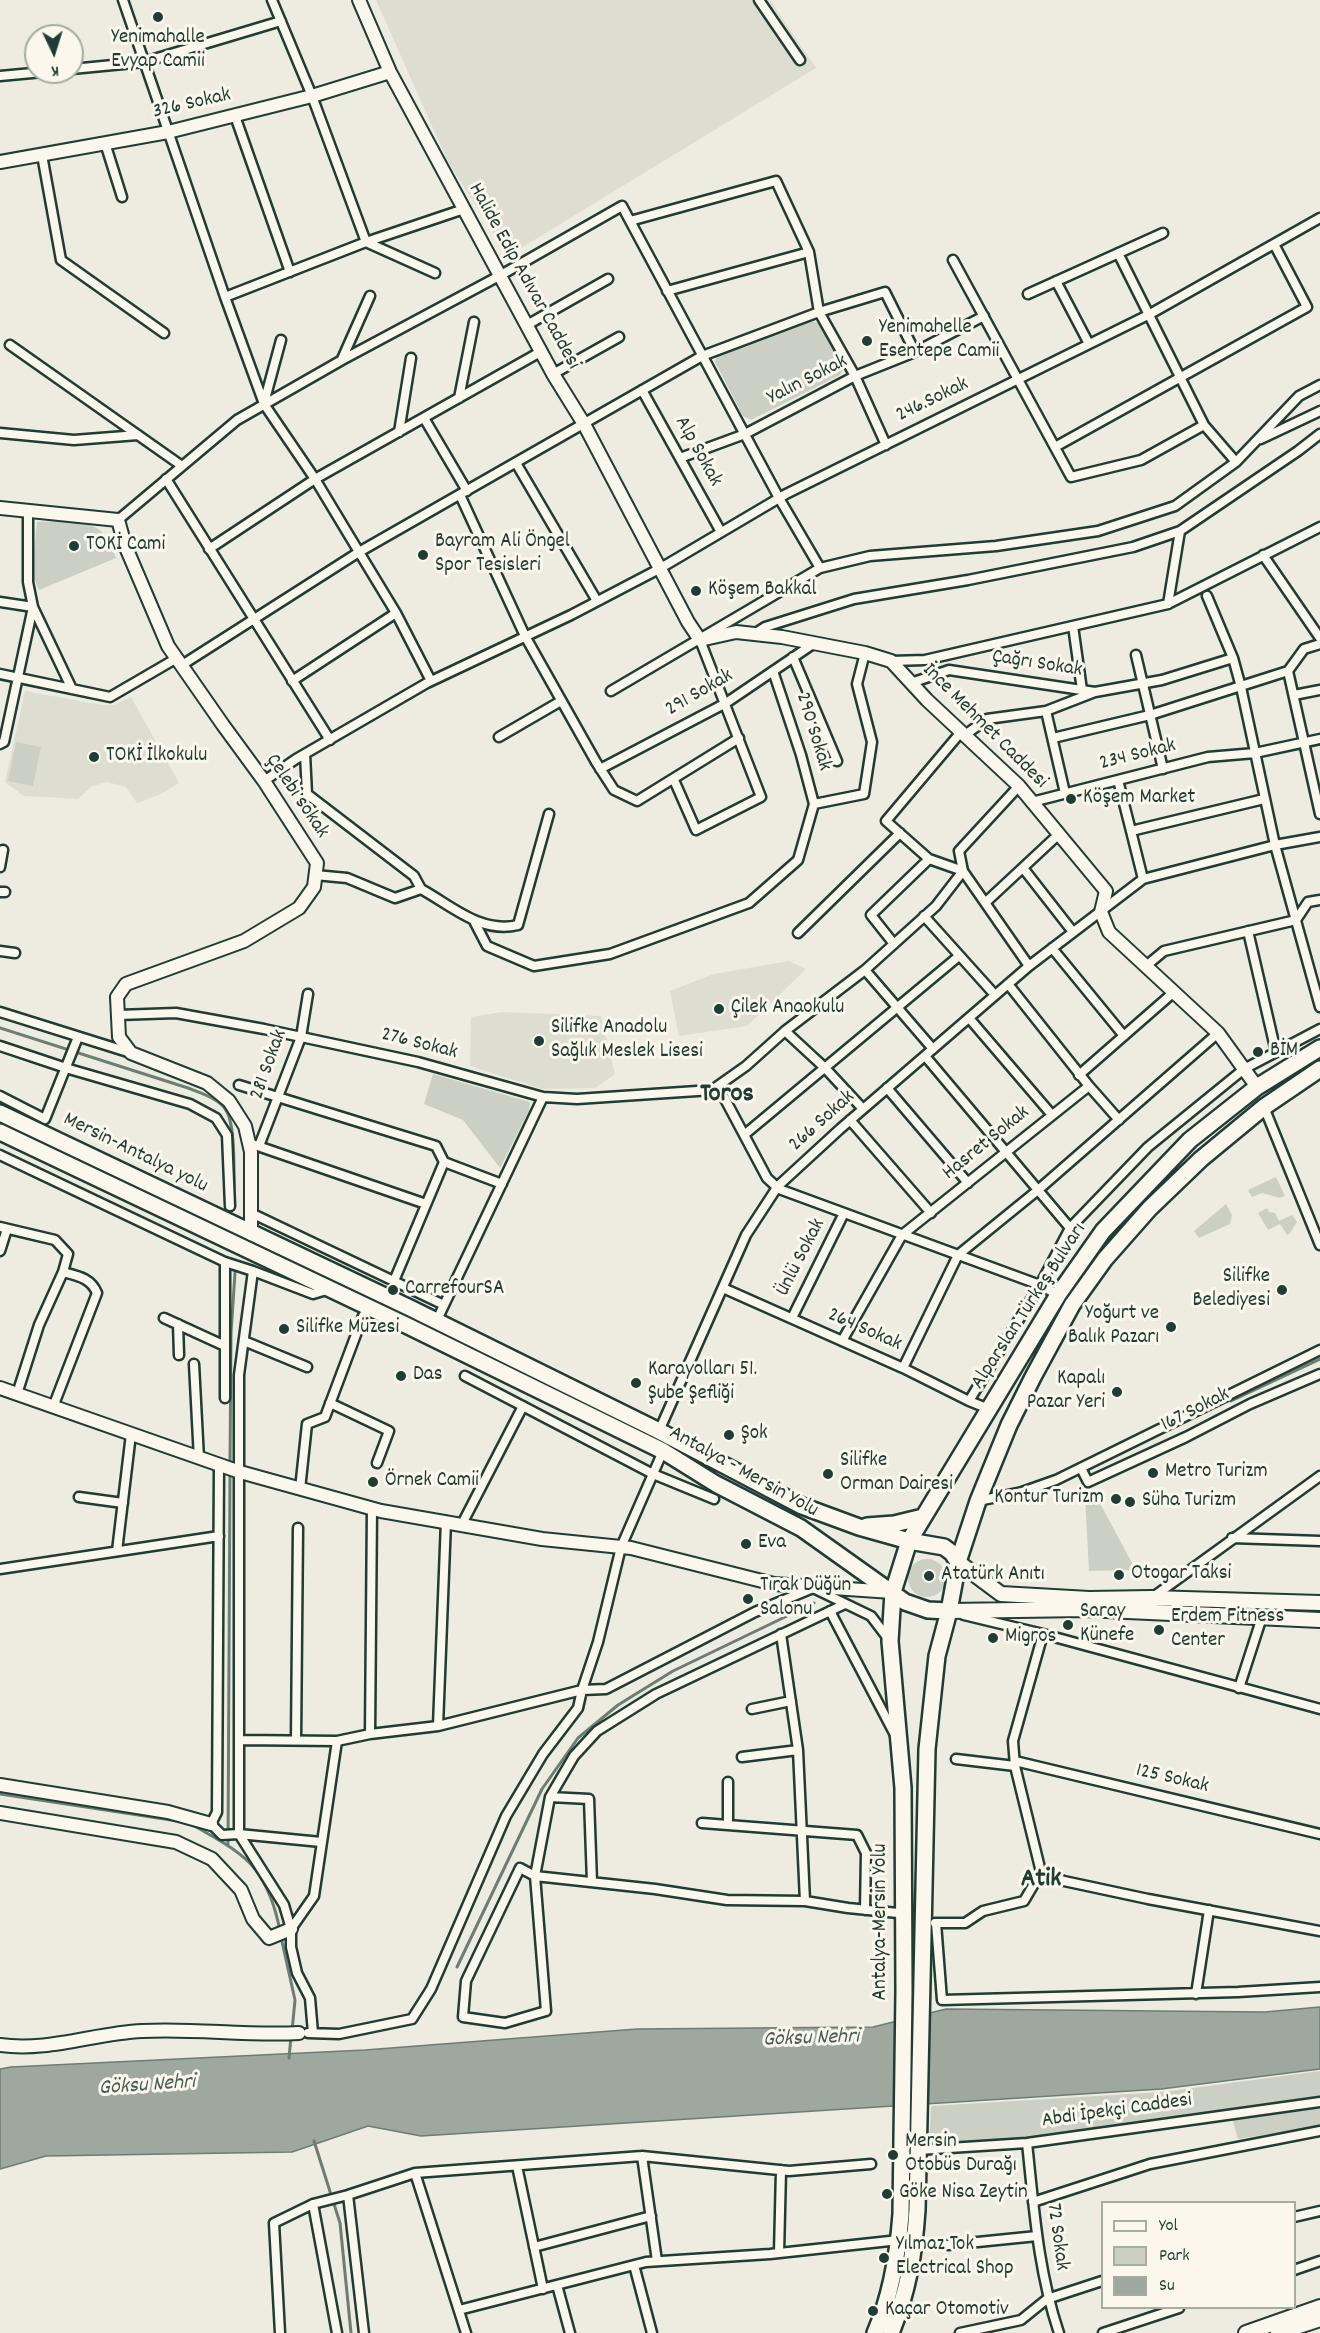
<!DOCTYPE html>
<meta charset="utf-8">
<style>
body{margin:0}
#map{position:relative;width:1320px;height:2333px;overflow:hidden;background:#eeece1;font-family:Dekko,sans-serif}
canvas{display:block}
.legend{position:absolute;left:1101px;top:2201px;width:195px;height:108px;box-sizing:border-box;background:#fbf7ec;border:2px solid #a3ada2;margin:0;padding:8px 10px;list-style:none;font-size:18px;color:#1f3d34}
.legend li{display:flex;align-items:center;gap:12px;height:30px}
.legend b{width:30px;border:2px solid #a3ada2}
.north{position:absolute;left:24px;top:24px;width:60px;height:60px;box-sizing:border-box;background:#fbf7ec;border:2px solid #a3ada2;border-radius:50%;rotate:176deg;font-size:16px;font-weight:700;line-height:24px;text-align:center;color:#1f3d34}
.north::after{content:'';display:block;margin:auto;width:21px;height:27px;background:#1f3d34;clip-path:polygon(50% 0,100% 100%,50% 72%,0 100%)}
</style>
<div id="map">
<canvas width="1320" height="2333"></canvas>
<ul class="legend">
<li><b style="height:8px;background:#fbf7ec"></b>Yol</li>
<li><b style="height:16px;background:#cbcfc4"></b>Park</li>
<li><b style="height:16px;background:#9fa89f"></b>Su</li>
</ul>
<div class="north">K</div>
</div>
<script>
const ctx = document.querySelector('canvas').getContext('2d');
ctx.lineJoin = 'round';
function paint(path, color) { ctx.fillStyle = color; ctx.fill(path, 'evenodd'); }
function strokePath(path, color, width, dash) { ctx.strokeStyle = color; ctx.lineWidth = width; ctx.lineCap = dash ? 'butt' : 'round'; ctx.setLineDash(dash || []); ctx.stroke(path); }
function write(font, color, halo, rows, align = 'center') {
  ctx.font = font + ' Dekko,sans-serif'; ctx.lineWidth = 6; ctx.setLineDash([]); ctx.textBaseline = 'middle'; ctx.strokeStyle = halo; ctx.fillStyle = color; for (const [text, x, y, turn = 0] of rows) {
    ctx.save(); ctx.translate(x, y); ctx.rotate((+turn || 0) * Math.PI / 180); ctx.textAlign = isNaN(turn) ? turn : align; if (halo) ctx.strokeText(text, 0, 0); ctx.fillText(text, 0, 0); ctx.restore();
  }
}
const built = new Path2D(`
 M 376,0 L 770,0 L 816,68 L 508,256 L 448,162 Z
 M 25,691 L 102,705 L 114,705 L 131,697 L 179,783 L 161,794 L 137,803 L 126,787 L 107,782 L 92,786 L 78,799 L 24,796 L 5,782 Z
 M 789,961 L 806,969 L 747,1026 L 679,1036 L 670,991 L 714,974 Z
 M 502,1012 L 601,1016 L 615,1074 L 595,1088 L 542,1089 L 470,1066 L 471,1017 Z`);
const green = new Path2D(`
 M 805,320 L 819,323 L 844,367 L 840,375 L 751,420 L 743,416 L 715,362 L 718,353 Z
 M 37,522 C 61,522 94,516 109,540 C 112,545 114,553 116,558 L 39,590 L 32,574 Z
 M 16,742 L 41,747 L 33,786 L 8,781 Z
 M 433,1074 L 530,1102 L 529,1111 L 500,1168 L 463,1120 L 424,1104 Z
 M 1276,1177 L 1285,1196 L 1280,1198 L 1262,1193 L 1252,1197 L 1248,1190 Z
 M 1226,1204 L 1232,1215 L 1230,1224 L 1199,1238 L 1194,1231 Z
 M 1267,1208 L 1269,1212 L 1275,1213 L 1279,1221 L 1292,1215 L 1297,1222 L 1290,1233 L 1287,1235 L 1280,1224 L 1268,1230 L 1258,1213 Z
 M 1094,1492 L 1140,1578 L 1132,1570 L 1089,1571 L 1085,1496 Z
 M908 1578a19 19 0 1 1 38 0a19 19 0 1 1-38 0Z
 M 1320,2071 L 1320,2126 L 1238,2139 L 1230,2111 L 1063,2134 L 929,2145 L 931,2106 L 1163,2092 Z`);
const water = new Path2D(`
 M 1320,2007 L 1320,2069 L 1161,2089 L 421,2136 L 368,2126 L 292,2152 L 46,2156 L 0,2169 L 0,2069 L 11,2067 L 365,2050 L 637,2029 L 873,2027 L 946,2009 L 1265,2012 Z`);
const stream = new Path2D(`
 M 0,1028 L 188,1088 C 201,1093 221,1099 227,1112 C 235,1127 234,1169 234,1187
 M 1231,1401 L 1320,1359
 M 230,1464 L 231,1333 L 235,1273
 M 0,1794 L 184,1822
 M 193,1825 C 213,1837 240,1850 255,1869 C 268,1886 276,1910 280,1931
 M 228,1846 L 230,1473
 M 281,1937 L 295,2000 L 292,2031
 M 457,1967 L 542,1789 L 578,1738 L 618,1705 L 673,1671 L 814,1603
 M 289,2058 L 291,2037
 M 314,2141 L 340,2223 L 351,2333`);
const street = new Path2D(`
 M 123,0 L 225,297
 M 272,0 L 312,96 L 366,242 L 225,297 L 264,404 L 315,479 L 359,552 L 396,613 L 431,681
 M 759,0 L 800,60
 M 72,69 L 144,62 L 281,21
 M 0,76 L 43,72
 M 235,116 L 290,272
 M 105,143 L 122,197
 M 42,155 L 61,260 L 164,333
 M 630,221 L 776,181 L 809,252 L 819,312 L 855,376 L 886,445
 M 366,242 L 464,209
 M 366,242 L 435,273
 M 1118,253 L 1204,425 L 1236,462
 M 953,260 L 1071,477 L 1141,460 L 1204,425
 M 1056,281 L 1089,344
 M 667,291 L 809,252
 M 1028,294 L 1163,233
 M 527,325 L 608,279
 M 10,345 L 182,466
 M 342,359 L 370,296
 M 553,374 L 619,337
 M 642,390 L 721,532
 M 459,398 L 474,322
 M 264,403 L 281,340
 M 424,418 L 467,491
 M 399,432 L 411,358
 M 0,433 L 74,440 L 138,435
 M 1261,439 L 1320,411
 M 1055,447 L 1307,307 L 1274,244
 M 680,458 L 745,434 L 855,376 L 915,352 L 984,316
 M 516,463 L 597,601
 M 166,479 L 330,740
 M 460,495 L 525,636 L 596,762 L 614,790 L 637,801 L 739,738
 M 28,511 L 28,582 L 33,607 L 72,689
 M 118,520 L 237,420 L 342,360 L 501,275 L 622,206 L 779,498 L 820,568
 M 209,549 L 315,479 L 542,351
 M 1263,555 L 1320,638
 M 1207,596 L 1233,658 L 1241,687 L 1275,845 L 1320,1007
 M 0,602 L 33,607 L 4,742 L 0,744
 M 1168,604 L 1180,531 L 1298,451 L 1320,434
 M 1073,626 L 1082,690
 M 754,634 L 765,627 L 854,599 L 968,580 L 1133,547 L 1180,531
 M 1136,655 L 1163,769
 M 793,657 L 837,761
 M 891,661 L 925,660 L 1168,604 L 1320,527
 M 182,665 L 359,552 L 702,356 L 819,312 L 885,292 L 915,352
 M 1288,671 L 1320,814
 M 0,674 L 110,697 L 177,658
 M 292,681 L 396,613
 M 911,683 L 949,670 L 1095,692 L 1046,711 L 1065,793
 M 611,691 L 820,568 L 870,556 L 996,546 L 1098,531 L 1175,506 L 1236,462 L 1299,396 L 1320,385
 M 1095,692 L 1162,680 L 1233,658
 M 1294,695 L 1320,690
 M 961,732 L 886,821 L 929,859 L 963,871 L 1029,966
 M 965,735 L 987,719 L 1046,711
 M 499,737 L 561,701
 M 1053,738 L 1150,715 L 1288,671 L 1304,649 L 1320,644
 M 305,754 L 307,794 L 414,876 L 421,889 L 395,898 L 347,878 L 315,875
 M 600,769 L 726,703 L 813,644
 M 674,780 L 696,830 L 761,797 L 700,640
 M 1118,780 L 1131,831
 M 264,781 L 296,759 L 427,683 L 571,615 L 659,569 L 786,494 L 1150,314 L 1320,218
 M 1032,802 L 1208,757 L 1255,753 L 1320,739
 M 814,804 L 864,794 L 872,742 L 857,684 L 865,653
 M 0,867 L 3,850
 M 1023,868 L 1073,932
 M 1143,879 L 1131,831 L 1264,799
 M 421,889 C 452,906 481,934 518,925 L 549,814
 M 0,892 L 5,892
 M 986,902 L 1059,834
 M 924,916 L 995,995
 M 474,921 L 487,946 L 534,966 L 610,954 L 749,903 L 798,860 L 814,804 L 801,755 L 773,671
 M 1248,931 L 1276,1052
 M 798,933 L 900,833
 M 894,944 L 871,915 L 929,859
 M 1052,948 L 1124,1036
 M 0,951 L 15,953
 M 1146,966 L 1164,951 L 1296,920 L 1308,902 L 1320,900
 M 865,970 L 933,1049
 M 0,1012 L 131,1053
 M 118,1015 L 176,1013 L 264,1029 L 418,1062 L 543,1097 L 577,1099 L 712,1090 L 746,1066 L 785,1031 L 865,970 L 936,906 L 963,871 L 959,851 L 1019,786
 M 969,1018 L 1052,1115
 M 785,1031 L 825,1068 L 863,1109
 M 0,1046 L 69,1069 L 190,1104 L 216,1118 L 227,1135 L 230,1206
 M 925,1056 L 1070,1228
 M 1079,1075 L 1174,992
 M 239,1085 L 436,1146 L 444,1162 L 502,1184
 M 718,1086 L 767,1178 L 779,1189 L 1040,1285 L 1058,1295
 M 1089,1086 L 1119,1120
 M 887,1088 L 968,1183
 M 0,1096 L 45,1119 L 78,1037
 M 1264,1107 L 1320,1245
 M 850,1120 L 931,1213
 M 744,1135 L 959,956
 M 249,1143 L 426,1204
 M 259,1146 L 301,1037 L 308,994
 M 0,1155 L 225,1262 L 253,1271 L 239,1375 L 239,1834 L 284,1905 L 291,1929 L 291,1947 L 297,1973 L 310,1998 L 313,2033
 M 251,1213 L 444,1305
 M 0,1227 L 55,1240 L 68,1254 L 63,1272 L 39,1325 L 17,1394
 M 0,1251 L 7,1229
 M 225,1262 L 225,1398
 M 253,1271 L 313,1294 L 330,1289
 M 394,1281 L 444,1162
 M 723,1288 L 903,1368 L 969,1401 L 989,1409
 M 164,1318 L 225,1346
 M 792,1318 L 844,1213
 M 436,1322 L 543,1097
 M 178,1324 L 179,1355
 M 244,1341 L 307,1367
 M 842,1341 L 902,1235 L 1089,1086 L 1008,984
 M 194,1364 L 199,1459
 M 903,1368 L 958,1255 L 1038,1190 L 1218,1033
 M 465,1376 L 653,1474 L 714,1499
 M 969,1401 L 1040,1285 L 1070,1228 L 1148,1147 L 1244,1069 L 1320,1029
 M 330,1403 L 389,1431 L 377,1463
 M 53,1407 L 97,1293 C 91,1278 78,1276 63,1272
 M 659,1431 L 746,1235 L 778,1186 L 840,1129 L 1029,966 L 1143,879 L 1275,845 L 1320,837
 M 219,1466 L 217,1812 L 211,1824 L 222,1835 L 239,1834 L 321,1842
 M 1081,1468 L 1088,1482 L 1186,1437 L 1250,1404 L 1320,1374
 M 300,1489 L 307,1424 L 325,1417 L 363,1316
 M 79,1497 L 123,1503
 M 978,1501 L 1022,1492 L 1056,1480 L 1320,1350
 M 462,1524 L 523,1406
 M 1232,1538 L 1320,1541
 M 117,1551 L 131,1434
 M 0,1569 L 219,1536
 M 1153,1597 L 1320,1476
 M 845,1604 L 656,1694 L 597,1731 L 574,1756 L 550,1797 L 535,1876 L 546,2011 L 505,2023 L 463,2017 L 466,1981 L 520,1868 L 535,1876 L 655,1889 L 727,1900 L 805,1901 L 848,1908 L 898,1913
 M 830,1611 L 894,1733
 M 964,1615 L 1043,1634 L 1320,1709
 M 781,1634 L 798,1750 L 805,1901
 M 1043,1634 L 1013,1741 L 1015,1766 L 1041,1872 L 1064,1881 L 1148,1899 L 1320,1931
 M 1239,1688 L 1262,1617
 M 752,1709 L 791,1701
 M 438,1726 L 446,1521
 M 370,1734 L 372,1508
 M 239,1740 L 337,1741 L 370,1734 L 438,1726 L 582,1690 L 606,1689 L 755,1612 L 813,1588 L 871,1616 L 890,1641
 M 296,1740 L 298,1528
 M 742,1757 L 798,1750
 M 956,1759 L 1015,1766
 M 1015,1761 L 1320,1834
 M 728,1782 L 728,1825
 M 550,1797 L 589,1799 L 592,1882
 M 702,1823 L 857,1835 L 866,1853 L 865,1910
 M 935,1923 L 965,1923 L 983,1911 L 1024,1901 L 1041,1872
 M 936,1923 L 942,2000 L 1238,1992 L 1320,1987
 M 291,1929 L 314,1896 L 337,1741
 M 1196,1994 L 1209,1910
 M 308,2033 L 339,2034 L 412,2019 L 431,1989 L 506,1816 L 543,1754 L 578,1708 L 582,1690 L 598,1642 L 621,1547 L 663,1451
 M 1027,2143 C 1034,2208 1038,2271 1059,2333
 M 918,2150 L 1027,2143 L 1320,2102
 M 642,2156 L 657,2261
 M 517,2166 L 543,2289
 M 415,2173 L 466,2333
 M 348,2195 L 364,2333
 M 1033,2202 L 1150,2164 L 1320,2131
 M 313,2204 L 337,2333
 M 1294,2217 L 1320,2211
 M 948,2245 L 1037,2236
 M 534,2247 L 651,2216
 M 779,2253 L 781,2170
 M 634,2265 L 652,2333
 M 1294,2270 L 1320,2261
 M 557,2285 L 570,2333
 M 459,2310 L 646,2262 L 770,2254 L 899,2240
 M 280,2333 L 274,2223 L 313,2204 L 348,2195 L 415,2173 L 642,2156 L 789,2171 L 871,2164
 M 960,2333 L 1021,2320 L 1047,2299 L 1102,2281
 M 1103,2333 L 1179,2308`);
const secondary = new Path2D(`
 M 359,0 L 390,72 L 553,374 L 584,424 L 688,622 L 700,640 L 736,632 L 782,637 L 865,653 L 891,661 L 927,700 L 1019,786 L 1106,891 L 1101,912 L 1109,932 L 1218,1033 L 1257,1087
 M 0,162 L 168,132 L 312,96 L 390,72
 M 0,508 L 118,520 L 125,545 L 168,646 L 223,725 L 264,781 L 317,863 L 314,887 L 299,908 L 244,941 L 126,984 L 117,997 L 119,1037 L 131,1053 L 207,1083 L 229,1101 L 245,1126 L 251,1152 L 251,1234
 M 0,1388 L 240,1472 L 381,1511 L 542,1539 L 631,1548 L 774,1584 L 892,1592
 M 0,1785 L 168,1812 L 211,1824
 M 0,1813 L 176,1842 L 212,1859 L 241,1890 L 253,1919 L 269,1938 L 291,1929
 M 0,2045 C 48,2052 95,2033 142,2031 C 194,2028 246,2036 299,2033`);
const primary = new Path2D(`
 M 958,1562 L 1001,1594 L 1089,1599 L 1151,1598 L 1320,1603
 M 949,1611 L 1085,1609 L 1320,1620
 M 1246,2333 L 1320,2307
 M 1278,2333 L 1320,2319`);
const highway = new Path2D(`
 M 0,1113 L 410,1308 L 659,1431 L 802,1506 L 859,1527 L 909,1541 L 944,1547 L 952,1553 L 958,1562
 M 0,1132 L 408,1326 L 663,1451 L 716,1484 L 801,1528 L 905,1602 L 928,1610 L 949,1611
 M 867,1526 L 894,1524 L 923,1517
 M 875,2333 C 891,2296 898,2254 901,2214 L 904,1991 L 903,1788 L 890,1641 L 893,1592 L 909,1541 L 1058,1295 L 1103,1231 L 1190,1140 L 1257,1087 L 1320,1048
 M 891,2333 C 908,2291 914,2255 917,2210 L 927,1749 L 937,1656 L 949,1611 L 958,1562 L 978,1501 L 1009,1425 L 1033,1377 L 1072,1305 L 1105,1259 L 1150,1208 L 1201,1159 L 1264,1107 L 1320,1069`);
const markers = [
 [158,17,6,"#1f3d34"],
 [867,341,6,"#1f3d34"],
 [74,546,6,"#1f3d34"],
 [423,555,6,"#1f3d34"],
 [696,591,6,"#1f3d34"],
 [94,757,6,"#1f3d34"],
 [1071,799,6,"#1f3d34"],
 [719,1009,6,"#1f3d34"],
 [539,1041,6,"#1f3d34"],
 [1258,1052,6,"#1f3d34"],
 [393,1290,6,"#1f3d34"],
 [1282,1290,6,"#1f3d34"],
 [1171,1327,6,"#1f3d34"],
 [284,1329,6,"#1f3d34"],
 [401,1376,6,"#1f3d34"],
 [636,1383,6,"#1f3d34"],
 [1117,1392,6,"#1f3d34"],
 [729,1435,6,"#1f3d34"],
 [1153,1473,6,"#1f3d34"],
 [828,1474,6,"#1f3d34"],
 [373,1482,6,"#1f3d34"],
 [1116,1499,6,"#1f3d34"],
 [1130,1502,6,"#1f3d34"],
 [746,1544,6,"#1f3d34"],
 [1119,1575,6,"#1f3d34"],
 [929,1576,6,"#1f3d34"],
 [748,1599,6,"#1f3d34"],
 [1068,1625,6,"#1f3d34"],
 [1159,1630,6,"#1f3d34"],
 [993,1638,6,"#1f3d34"],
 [893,2155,6,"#1f3d34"],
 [887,2194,6,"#1f3d34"],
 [884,2258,6,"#1f3d34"],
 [873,2311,6,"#1f3d34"]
];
const poiNames = [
 ["Yenimahalle",158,39,"center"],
 ["Evyap Camii",158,63,"center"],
 ["Yenimahelle",879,329],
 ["Esentepe Camii",879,353],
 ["Bayram Ali Öngel",435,543],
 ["Spor Tesisleri",435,567],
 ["TOKİ Cami",86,546],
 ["Köşem Bakkal",708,591],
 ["TOKİ İlkokulu",106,757],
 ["Köşem Market",1083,799],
 ["Çilek Anaokulu",731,1009],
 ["Silifke Anadolu",551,1029],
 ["Sağlık Meslek Lisesi",551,1053],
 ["BİM",1270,1052],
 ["Silifke",1270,1278,"right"],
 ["Belediyesi",1270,1302,"right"],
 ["CarrefourSA",405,1290],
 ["Yoğurt ve",1159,1315,"right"],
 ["Balık Pazarı",1159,1339,"right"],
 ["Silifke Müzesi",296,1329],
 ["Karayolları 51.",648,1371],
 ["Şube Şefliği",648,1395],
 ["Das",413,1376],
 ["Kapalı",1105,1380,"right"],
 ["Pazar Yeri",1105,1404,"right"],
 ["Şok",741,1435],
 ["Silifke",840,1462],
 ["Orman Dairesi",840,1486],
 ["Metro Turizm",1165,1473],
 ["Örnek Camii",385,1482],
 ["Kontur Turizm",1104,1499,"right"],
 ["Süha Turizm",1142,1502],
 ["Eva",758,1544],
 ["Otogar Taksi",1131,1575],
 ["Atatürk Anıtı",941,1576],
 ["Tırak Düğün",760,1587],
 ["Salonu",760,1611],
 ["Saray",1080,1613],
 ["Künefe",1080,1637],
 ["Erdem Fitness",1171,1618],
 ["Center",1171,1642],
 ["Migros",1005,1638],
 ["Mersin",905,2143],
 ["Otobüs Durağı",905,2167],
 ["Göke Nisa Zeytin",899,2194],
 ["Yılmaz Tok",896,2246],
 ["Electrical Shop",896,2270],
 ["Kaçar Otomotiv",885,2311]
];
const streetNames = [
 ["326 Sokak",192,105,-13],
 ["Halide Edip Adıvar Caddesi",523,277,61],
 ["Yalın Sokak",808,381,-27],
 ["246.Sokak",933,401,-26],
 ["Alp Sokak",697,452,61],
 ["Çağrı Sokak",1037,665,9],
 ["291 Sokak",700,694,-30],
 ["İnce Mehmet Caddesi",984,727,45],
 ["290 Sokak",812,732,73],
 ["234 Sokak",1138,756,-14],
 ["Çelebi sokak",296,797,56],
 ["276 Sokak",419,1045,14],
 ["281 Sokak",270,1065,-70],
 ["266 Sokak",823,1122,-42],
 ["Hasret Sokak",987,1144,-39],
 ["Mersin-Antalya yolu",135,1154,26],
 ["Ünlü Sokak",802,1258,-63],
 ["Alparslan Türkeş Bulvarı",1030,1307,-57],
 ["264 Sokak",864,1331,24],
 ["167 Sokak",1196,1411,-27],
 ["Antalya - Mersin Yolu",743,1473,29],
 ["125 Sokak",1172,1780,13],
 ["Antalya-Mersin Yolu",882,1922,-90],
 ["Abdi İpekçi Caddesi",1117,2112,-8],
 ["72 Sokak",1056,2237,82]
];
const waterNames = [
 ["Göksu Nehri",811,2040,-2],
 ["Göksu Nehri",147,2087,-4]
];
const districtNames = [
 ["Toros",727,1096],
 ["Atik",1041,1881]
];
paint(built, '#ddddd2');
paint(green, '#cbcfc4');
paint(water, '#9fa89f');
strokePath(water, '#6c7d74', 1.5);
strokePath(stream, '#6c7d74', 3);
strokePath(street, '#1f3d34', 13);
strokePath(secondary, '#1f3d34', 16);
strokePath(primary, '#1f3d34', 18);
strokePath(highway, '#1f3d34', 20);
strokePath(street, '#fbf7ec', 8);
strokePath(secondary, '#fbf7ec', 12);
strokePath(primary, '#fbf7ec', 14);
strokePath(highway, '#fbf7ec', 15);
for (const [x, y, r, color] of markers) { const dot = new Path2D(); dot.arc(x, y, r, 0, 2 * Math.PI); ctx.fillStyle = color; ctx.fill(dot); strokePath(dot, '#fbf7ec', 2); }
write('21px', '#1f3d34', '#fbf7ec', poiNames, 'left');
write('21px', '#1f3d34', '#fbf7ec', streetNames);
write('italic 22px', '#455d54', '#fbf7ec', waterNames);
write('bold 27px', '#1f3d34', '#fbf7ec', districtNames);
</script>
